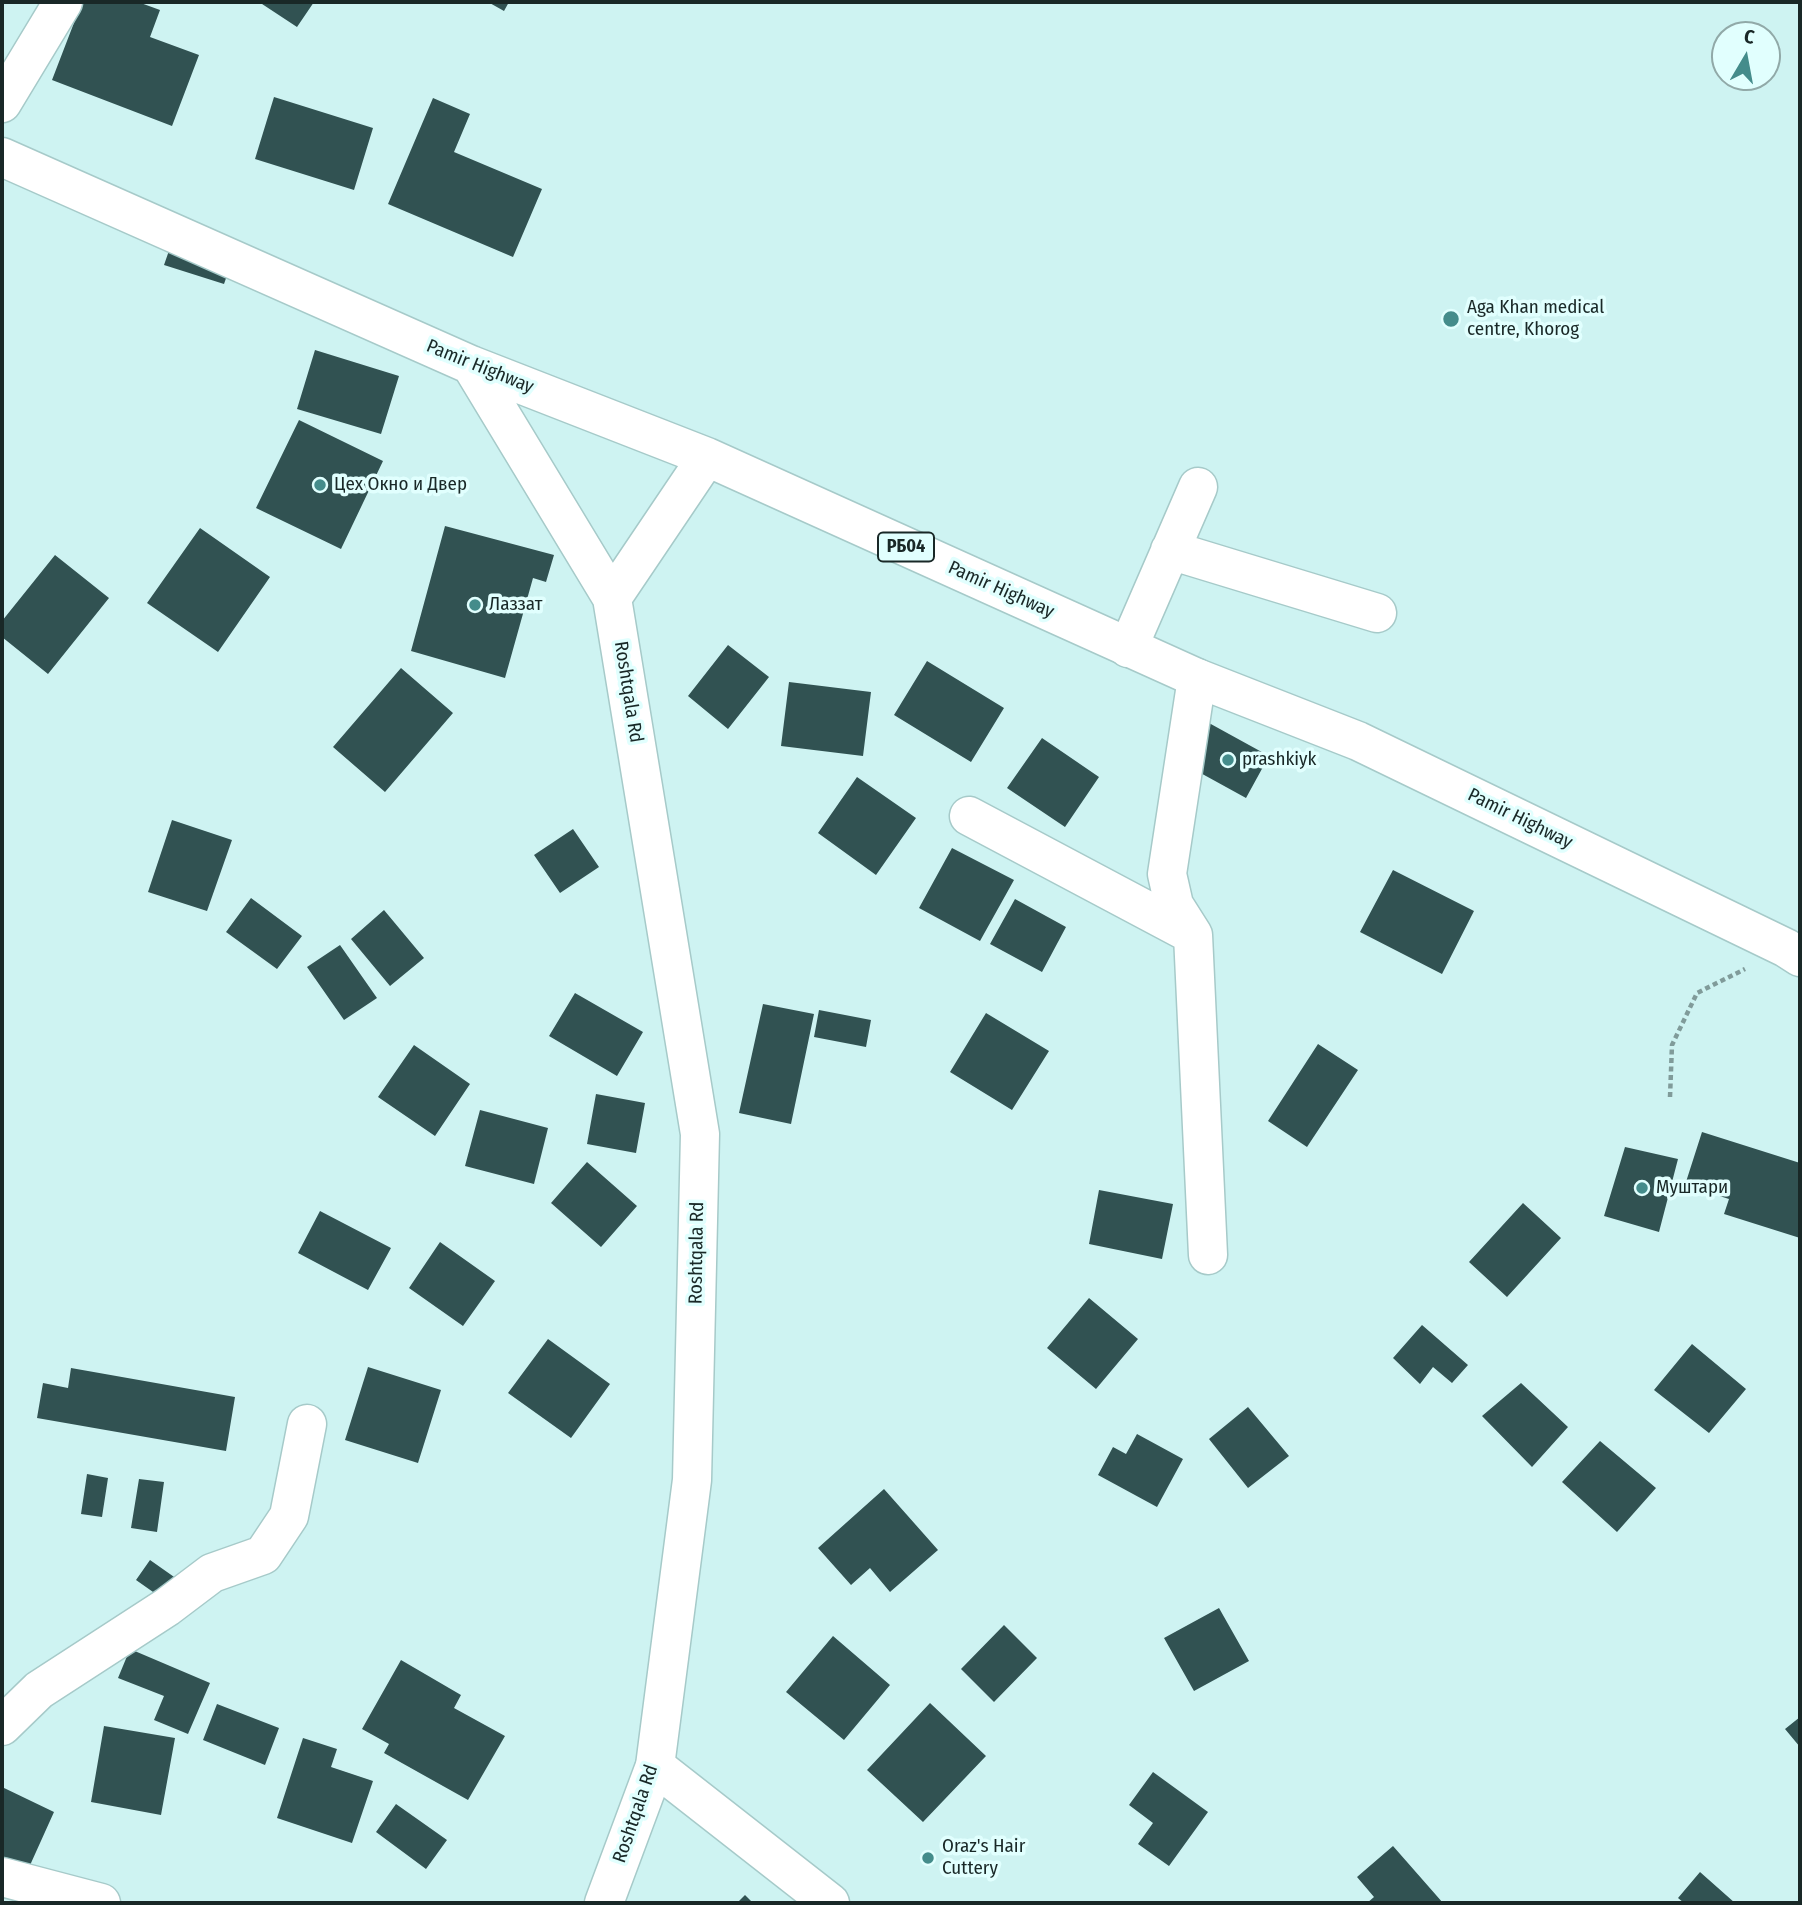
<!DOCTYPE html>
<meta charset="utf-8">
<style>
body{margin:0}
#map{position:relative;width:1802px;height:1905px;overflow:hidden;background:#cef3f2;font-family:"Fira Sans Condensed",sans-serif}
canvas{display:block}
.frame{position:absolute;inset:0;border:4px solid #192827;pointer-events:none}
.north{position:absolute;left:1711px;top:21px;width:70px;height:70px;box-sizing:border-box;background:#e1fffe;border:2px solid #91a9a8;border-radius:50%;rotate:10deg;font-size:19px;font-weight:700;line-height:28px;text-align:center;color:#192827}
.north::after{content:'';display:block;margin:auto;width:24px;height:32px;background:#448c8b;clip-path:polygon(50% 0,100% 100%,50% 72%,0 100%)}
</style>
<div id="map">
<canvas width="1802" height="1905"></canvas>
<div class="frame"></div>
<div class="north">С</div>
</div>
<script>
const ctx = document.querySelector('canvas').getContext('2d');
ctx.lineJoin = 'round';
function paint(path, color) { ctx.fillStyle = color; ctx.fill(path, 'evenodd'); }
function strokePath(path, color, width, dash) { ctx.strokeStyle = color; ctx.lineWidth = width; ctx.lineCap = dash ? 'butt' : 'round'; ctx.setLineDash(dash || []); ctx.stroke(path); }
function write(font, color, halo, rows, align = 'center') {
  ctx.font = font + ' "Fira Sans Condensed",sans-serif'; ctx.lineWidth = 7; ctx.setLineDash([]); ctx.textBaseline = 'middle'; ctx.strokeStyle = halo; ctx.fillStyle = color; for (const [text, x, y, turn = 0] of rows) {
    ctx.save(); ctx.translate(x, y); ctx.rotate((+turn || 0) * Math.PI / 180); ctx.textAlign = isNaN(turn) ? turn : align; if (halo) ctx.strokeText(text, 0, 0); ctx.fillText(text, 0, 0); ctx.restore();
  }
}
const building = new Path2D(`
 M 82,2 L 138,2 L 160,10 L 150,37 L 199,55 L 172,126 L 52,80 Z
 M 259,2 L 314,2 L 297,27 Z
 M 488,2 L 509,2 L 504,11 Z
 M 274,97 L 373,128 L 354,190 L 255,159 Z
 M 433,98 L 470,114 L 454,152 L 542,189 L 513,257 L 388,204 Z
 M 172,242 L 232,261 L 224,284 L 164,265 Z
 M 315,350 L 399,376 L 381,434 L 297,409 Z
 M 299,420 L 383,461 L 341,549 L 256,508 Z
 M 445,526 L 554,555 L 546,582 L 533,578 L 505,678 L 411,651 Z
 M 200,528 L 270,577 L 218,652 L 147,603 Z
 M 55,555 L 109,598 L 48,674 L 2,637 L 2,621 Z
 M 728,645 L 769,677 L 728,729 L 688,696 Z
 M 927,661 L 1004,708 L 971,762 L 894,715 Z
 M 401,668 L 453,713 L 385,792 L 333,747 Z
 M 789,682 L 871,692 L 863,756 L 781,746 Z
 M 1209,723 L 1269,756 L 1246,798 L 1186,765 Z
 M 1042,738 L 1099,777 L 1065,827 L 1007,788 Z
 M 857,777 L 916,818 L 876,875 L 818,833 Z
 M 172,820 L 232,840 L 207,911 L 148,892 Z
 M 573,829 L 599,867 L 560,893 L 534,855 Z
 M 952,848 L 1014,880 L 980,941 L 919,908 Z
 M 1393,870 L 1474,911 L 1442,974 L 1360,932 Z
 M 251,898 L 302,936 L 277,969 L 226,932 Z
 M 1015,899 L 1066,927 L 1042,972 L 990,944 Z
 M 384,910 L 424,958 L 390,986 L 351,939 Z
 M 340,945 L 377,998 L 344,1020 L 307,967 Z
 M 575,993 L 643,1032 L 617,1076 L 549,1036 Z
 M 763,1004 L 814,1014 L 791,1124 L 739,1113 Z
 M 819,1010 L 871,1020 L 866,1047 L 814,1037 Z
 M 986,1013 L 1049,1051 L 1012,1110 L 950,1072 Z
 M 1318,1044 L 1358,1070 L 1307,1147 L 1268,1121 Z
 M 414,1045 L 470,1084 L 435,1136 L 378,1097 Z
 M 596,1094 L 645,1103 L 636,1153 L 587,1144 Z
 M 480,1110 L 548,1128 L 534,1184 L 465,1166 Z
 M 1702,1132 L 1800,1163 L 1800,1238 L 1724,1214 L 1729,1199 L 1685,1185 Z
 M 1625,1147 L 1678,1159 L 1659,1232 L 1604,1216 Z
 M 587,1162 L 637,1206 L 601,1247 L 551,1203 Z
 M 1099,1190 L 1173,1204 L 1162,1259 L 1089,1244 Z
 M 1523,1203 L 1561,1238 L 1507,1297 L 1469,1262 Z
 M 320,1211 L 391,1248 L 368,1290 L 298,1253 Z
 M 440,1242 L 495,1281 L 463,1326 L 409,1288 Z
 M 1089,1298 L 1138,1339 L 1096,1389 L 1047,1348 Z
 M 1422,1325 L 1468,1365 L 1452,1383 L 1433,1367 L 1420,1384 L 1393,1358 Z
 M 548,1339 L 610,1384 L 571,1438 L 508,1393 Z
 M 1692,1344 L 1746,1389 L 1709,1433 L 1654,1390 Z
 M 368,1367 L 441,1390 L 418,1463 L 345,1440 Z
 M 71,1368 L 235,1397 L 226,1451 L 37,1418 L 43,1383 L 68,1388 Z
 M 1521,1383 L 1568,1427 L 1532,1467 L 1482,1416 Z
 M 1248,1407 L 1289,1456 L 1248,1488 L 1209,1439 Z
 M 1137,1434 L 1183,1459 L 1157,1507 L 1098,1475 L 1113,1447 L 1126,1454 Z
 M 1600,1441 L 1656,1488 L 1617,1532 L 1562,1482 Z
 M 87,1474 L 108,1478 L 102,1517 L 81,1514 Z
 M 139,1479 L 164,1482 L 157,1532 L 131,1528 Z
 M 884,1489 L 938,1550 L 890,1592 L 870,1568 L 851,1585 L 818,1548 Z
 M 150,1560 L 177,1579 L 163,1599 L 136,1580 Z
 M 1219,1608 L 1249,1661 L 1194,1691 L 1164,1638 Z
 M 1004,1625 L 1037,1658 L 994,1702 L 961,1669 Z
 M 833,1636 L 890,1685 L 844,1740 L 786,1692 Z
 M 130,1649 L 210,1683 L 188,1734 L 154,1720 L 164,1696 L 118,1678 Z
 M 401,1660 L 461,1695 L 454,1708 L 505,1736 L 468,1800 L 384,1753 L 389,1744 L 362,1729 Z
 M 930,1703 L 986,1756 L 923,1822 L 867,1770 Z
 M 217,1704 L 279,1728 L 265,1765 L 203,1740 Z
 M 1800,1717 L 1800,1747 L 1785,1729 Z
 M 104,1726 L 175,1738 L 161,1815 L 91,1802 Z
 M 303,1738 L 337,1749 L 331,1767 L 373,1781 L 352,1843 L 277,1818 Z
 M 1153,1772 L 1208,1812 L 1169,1866 L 1138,1844 L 1153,1823 L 1129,1805 Z
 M 2,1787 L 54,1812 L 22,1883 L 2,1873 Z
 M 396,1804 L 447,1840 L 426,1869 L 376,1832 Z
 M 1393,1846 L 1443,1903 L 1367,1903 L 1374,1897 L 1357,1877 Z
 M 1700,1872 L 1735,1903 L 1684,1903 L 1678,1898 Z
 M 745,1895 L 753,1903 L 737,1903 Z`);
const path = new Path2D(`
 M 1670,1097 L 1672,1045 L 1697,993 L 1745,969`);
const minor = new Path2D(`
 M 2,103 L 63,2
 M 1170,550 L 1377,613
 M 1128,648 L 1198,487
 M 1197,678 L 1167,874 L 1174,905 L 1193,935 L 1208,1255
 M 969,816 L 1193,935
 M 2,1726 L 39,1690 L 167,1607 L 212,1573 L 263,1555 L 289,1516 L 307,1424
 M 655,1766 L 830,1903
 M 2,1877 L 101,1903`);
const major = new Path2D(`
 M 2,157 L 471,365 L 707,457 L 1197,678 L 1358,741 L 1786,948 L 1800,957
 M 471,365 L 612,598 L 700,1134 L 692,1480 L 655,1766 L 604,1903
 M 612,598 L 707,457`);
const markers = [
 [1451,319,9,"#448c8b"],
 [320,485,7,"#448c8b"],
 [475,605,7,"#448c8b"],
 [1228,760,7,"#448c8b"],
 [1642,1188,7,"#448c8b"],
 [928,1858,7,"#448c8b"]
];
const shields = [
 [906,547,56]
];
const shieldNames = [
 ["РБ04",906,547]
];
const poiNames = [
 ["Aga Khan medical",1467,308],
 ["centre, Khorog",1467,330],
 ["Цех Окно и Двер",334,485],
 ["Лаззат",489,605],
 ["prashkiyk",1242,760],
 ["Муштари",1656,1188],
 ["Oraz's Hair",942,1847],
 ["Cuttery",942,1869]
];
const streetNames = [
 ["Pamir Highway",480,367,22],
 ["Pamir Highway",1001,590,24],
 ["Roshtqala Rd",628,692,81],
 ["Pamir Highway",1520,819,26],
 ["Roshtqala Rd",697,1253,-89],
 ["Roshtqala Rd",636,1814,-71]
];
paint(building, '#315252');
strokePath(minor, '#a6cac9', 41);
strokePath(major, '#a6cac9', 41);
strokePath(path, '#809b9a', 4.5, [5, 3.5]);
strokePath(minor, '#fff', 38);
strokePath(major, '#fff', 38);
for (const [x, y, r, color] of markers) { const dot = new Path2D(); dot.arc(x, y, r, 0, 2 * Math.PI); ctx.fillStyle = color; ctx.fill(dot); strokePath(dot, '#e1fffe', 2.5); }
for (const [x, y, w] of shields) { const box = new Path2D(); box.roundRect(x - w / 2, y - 14.5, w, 29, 5); ctx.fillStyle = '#e1fffe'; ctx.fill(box); strokePath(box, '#192827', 2); }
write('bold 18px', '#192827', null, shieldNames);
write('19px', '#192827', '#e1fffe', poiNames, 'left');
write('19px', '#192827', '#e1fffe', streetNames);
</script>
